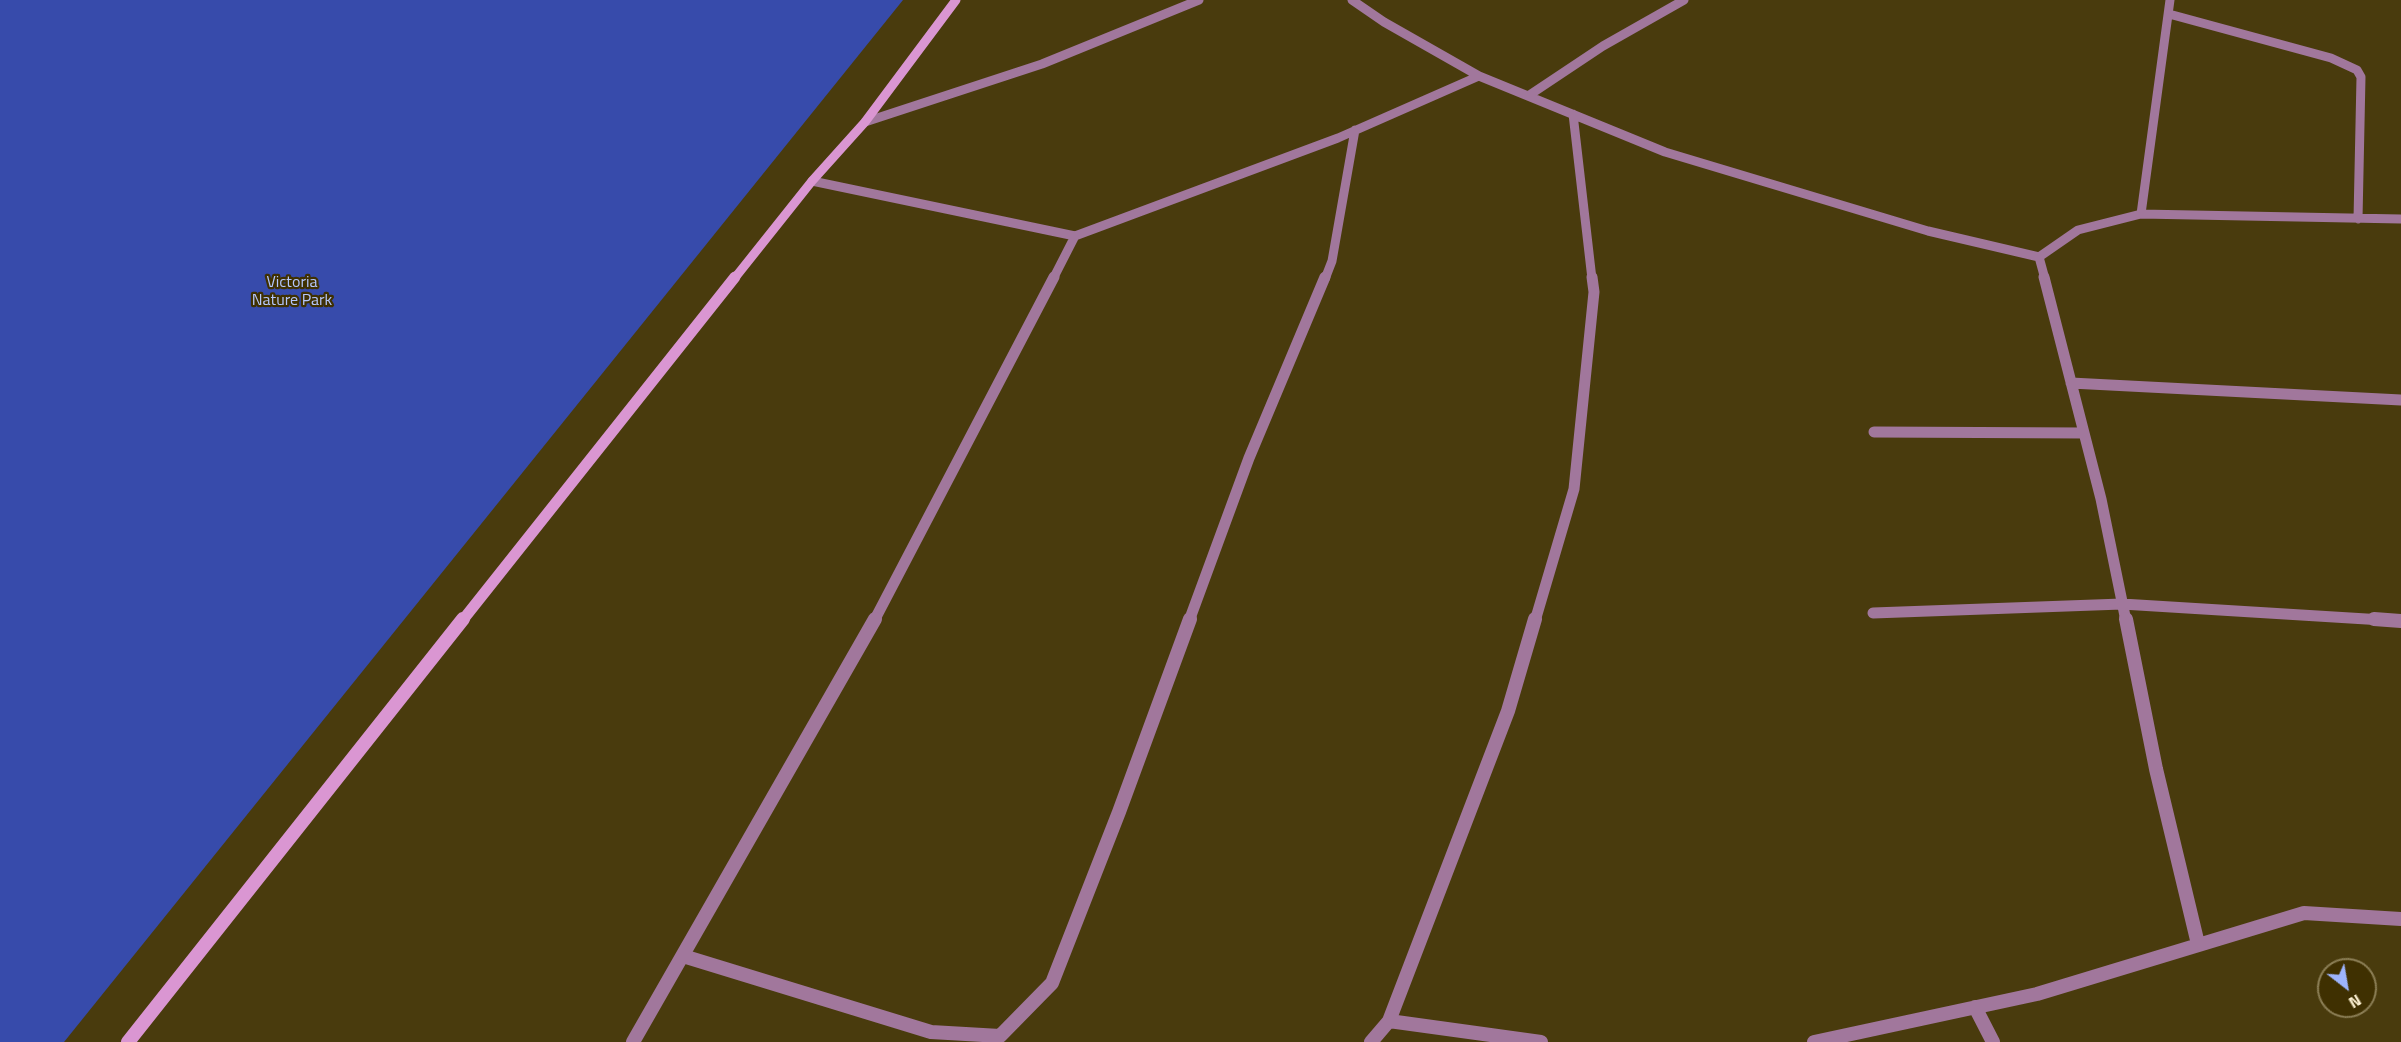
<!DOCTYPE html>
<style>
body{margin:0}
#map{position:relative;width:2401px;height:1042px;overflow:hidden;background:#493b0d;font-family:"Titillium Web",sans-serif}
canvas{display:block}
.north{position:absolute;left:2317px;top:958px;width:60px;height:60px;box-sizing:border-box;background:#3f3001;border:2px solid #8b7e55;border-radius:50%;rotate:149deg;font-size:16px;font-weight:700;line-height:24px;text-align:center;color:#fef2d3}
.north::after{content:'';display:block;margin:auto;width:21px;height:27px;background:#9db4fd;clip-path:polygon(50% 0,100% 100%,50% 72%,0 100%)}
</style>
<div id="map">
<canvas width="2401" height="1042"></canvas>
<div class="north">N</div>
</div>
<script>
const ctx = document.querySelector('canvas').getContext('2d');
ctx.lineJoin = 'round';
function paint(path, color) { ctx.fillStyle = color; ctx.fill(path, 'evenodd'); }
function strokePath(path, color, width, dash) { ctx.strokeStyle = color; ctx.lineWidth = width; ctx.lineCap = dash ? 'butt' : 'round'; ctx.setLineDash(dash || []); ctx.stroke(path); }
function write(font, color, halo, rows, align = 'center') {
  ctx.font = font + ' "Titillium Web",sans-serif'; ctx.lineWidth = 4.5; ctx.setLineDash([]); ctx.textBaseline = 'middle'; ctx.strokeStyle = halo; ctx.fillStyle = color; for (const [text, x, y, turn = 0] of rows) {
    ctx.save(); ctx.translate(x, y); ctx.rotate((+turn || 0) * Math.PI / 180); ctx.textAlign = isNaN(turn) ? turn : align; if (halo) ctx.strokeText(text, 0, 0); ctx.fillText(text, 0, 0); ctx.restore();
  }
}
const green = new Path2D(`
 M 0,0 L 903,0 L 64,1042 L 0,1042 Z`);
const streetFar2 = new Path2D(`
 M 1352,0 L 1384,22 L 1479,76 L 1665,152 L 1928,231 L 2039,257 L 2078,230 L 2141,214 L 2401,219
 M 2169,14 L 2331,58 L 2357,70 L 2361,77 L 2358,219
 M 1528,96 L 1603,46 L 1684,0
 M 1573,114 L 1592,279
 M 865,122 L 1042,64 L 1199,0
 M 812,181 L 1075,236 L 1338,138 L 1479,76
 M 2141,214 L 2170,0
 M 2039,257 L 2045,279
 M 1053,279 L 1075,236
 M 1325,279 L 1332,261 L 1355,130`);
const streetFar1 = new Path2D(`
 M 2044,277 L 2101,499 L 2126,621
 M 2071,383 L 2401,400
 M 1874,432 L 2084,433
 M 1873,613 L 2122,604 L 2399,621
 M 874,621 L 1054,277
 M 1189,621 L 1249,458 L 1325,277
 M 1535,621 L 1574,489 L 1594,292 L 1592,277`);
const street = new Path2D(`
 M 2126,619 L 2156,769 L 2198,944
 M 2374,619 L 2401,621
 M 683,956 L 931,1032 L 1000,1036 L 1052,983 L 1119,812 L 1190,619
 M 1975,1007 L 1993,1042
 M 1389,1021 L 1508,711 L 1535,619
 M 633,1042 L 875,619
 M 1371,1042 L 1389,1021 L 1541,1042
 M 1814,1042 L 2037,994 L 2304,913 L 2401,919`);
const secondaryFar2 = new Path2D(`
 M 734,279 L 812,181 L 865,122 L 956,0`);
const secondaryFar1 = new Path2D(`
 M 462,621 L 735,277`);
const secondary = new Path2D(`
 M 128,1042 L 463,619`);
const parkNames = [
 ["Victoria",292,283],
 ["Nature Park",292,301]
];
paint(green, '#374bab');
strokePath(streetFar2, '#a1779c', 9);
strokePath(streetFar1, '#a1779c', 11);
strokePath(street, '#a1779c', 14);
strokePath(secondaryFar2, '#da96d2', 9);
strokePath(secondaryFar1, '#da96d2', 11);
strokePath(secondary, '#da96d2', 14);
write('16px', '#b4c6fc', '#3f3001', parkNames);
</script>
